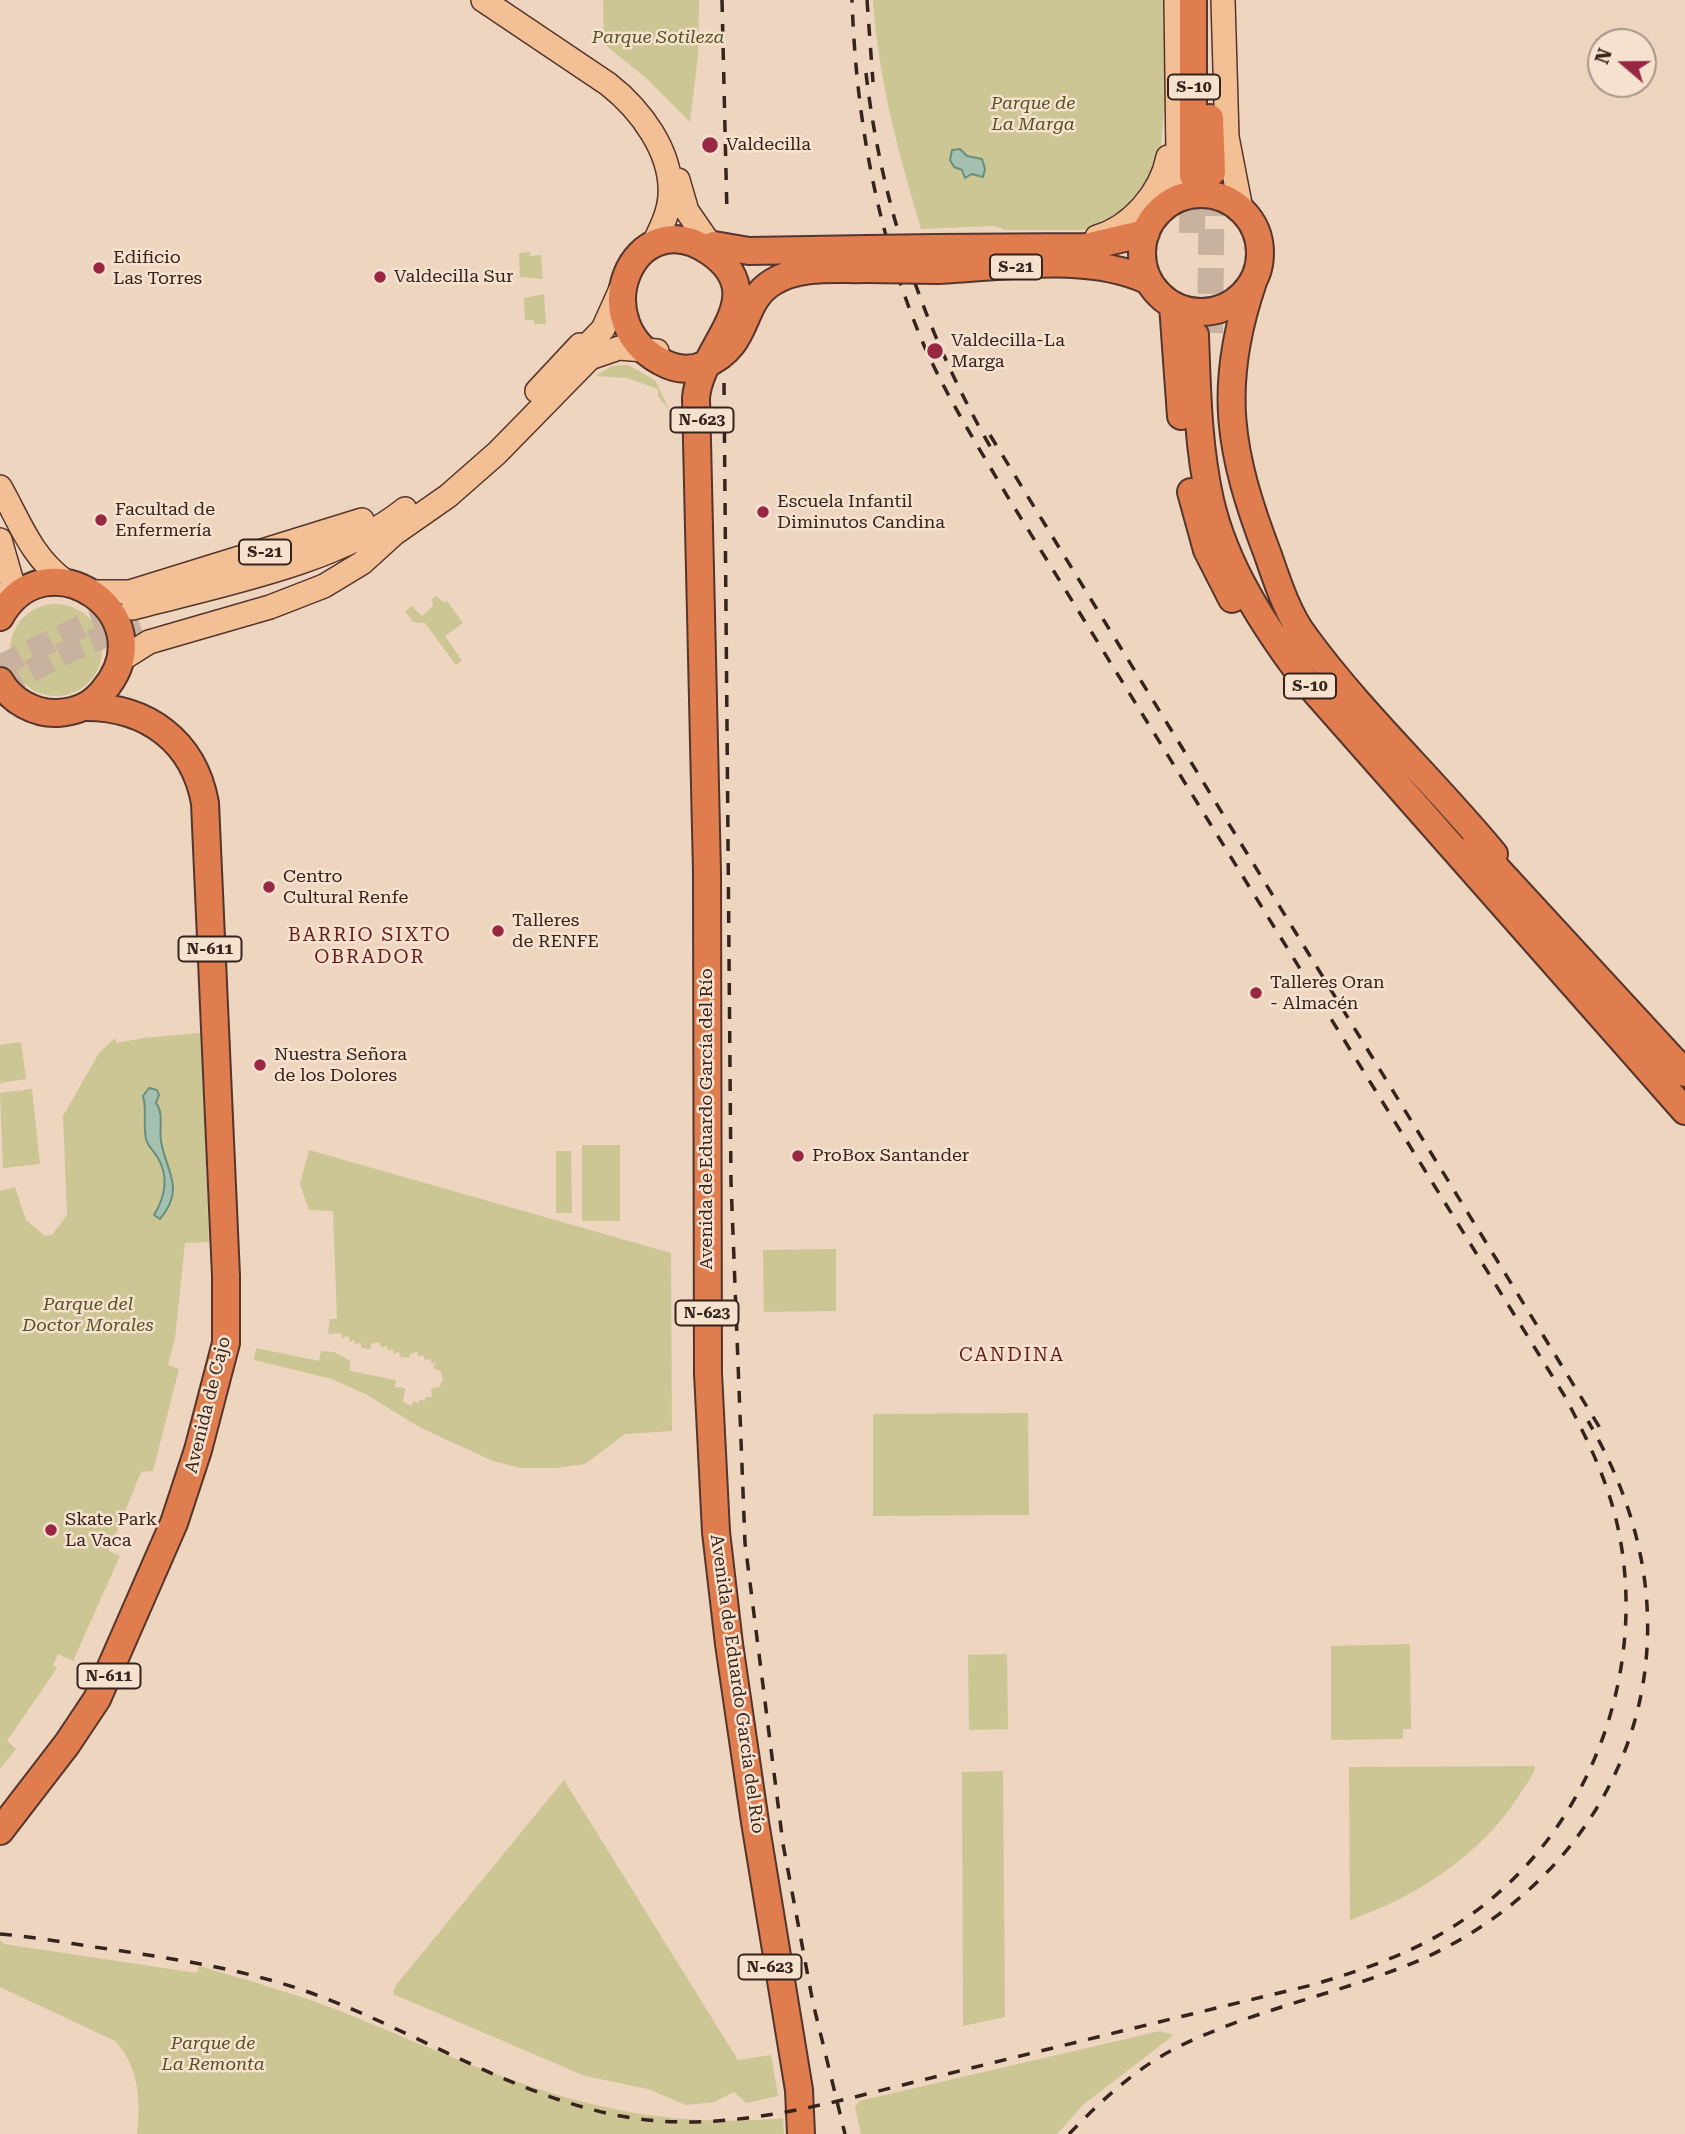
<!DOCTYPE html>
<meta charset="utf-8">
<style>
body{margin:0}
#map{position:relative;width:1685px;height:2134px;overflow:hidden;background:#eed5c0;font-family:"Roboto Serif",serif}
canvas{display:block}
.north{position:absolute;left:1587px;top:28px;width:70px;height:70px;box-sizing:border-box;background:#f6e1cf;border:2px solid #a99587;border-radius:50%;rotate:290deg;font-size:19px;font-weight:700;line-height:28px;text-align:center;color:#36231c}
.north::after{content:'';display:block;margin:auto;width:24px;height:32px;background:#972743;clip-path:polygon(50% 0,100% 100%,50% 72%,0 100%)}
</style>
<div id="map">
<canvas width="1685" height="2134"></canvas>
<div class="north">N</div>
</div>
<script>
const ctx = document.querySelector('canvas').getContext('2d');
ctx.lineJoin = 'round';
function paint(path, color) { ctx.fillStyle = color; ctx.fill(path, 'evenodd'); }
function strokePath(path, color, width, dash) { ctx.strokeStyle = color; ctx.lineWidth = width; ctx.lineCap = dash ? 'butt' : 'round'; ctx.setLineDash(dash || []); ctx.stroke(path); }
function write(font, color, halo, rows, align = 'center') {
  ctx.font = font + ' "Roboto Serif",serif'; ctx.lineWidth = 5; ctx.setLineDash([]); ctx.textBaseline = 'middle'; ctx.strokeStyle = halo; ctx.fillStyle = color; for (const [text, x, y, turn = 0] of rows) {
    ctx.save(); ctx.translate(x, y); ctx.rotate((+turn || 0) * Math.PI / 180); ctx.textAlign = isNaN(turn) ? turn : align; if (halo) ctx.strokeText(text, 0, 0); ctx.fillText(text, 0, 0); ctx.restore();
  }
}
const green = new Path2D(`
 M 603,0 L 699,0 L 698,55 L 690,122 L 645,77 L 604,44 Z
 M 873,0 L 1167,0 L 1166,89 L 1160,157 L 1142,191 L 1127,210 L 1093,230 L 1006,230 L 993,226 L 921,229 C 899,154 878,79 873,0 Z
 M 530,252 L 530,256 L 541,255 L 543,279 L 520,277 L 519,253 Z
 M 544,294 L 546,324 L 534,324 L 534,320 L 525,320 L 524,298 Z
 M 628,365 L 655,380 L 670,411 L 658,396 L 658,389 L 627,378 L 595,376 L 612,366 Z
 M 436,596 L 444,603 L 447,601 L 463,623 L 445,636 L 462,661 L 456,665 L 425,623 L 413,622 L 405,611 L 412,606 L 422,616 L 433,606 L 432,599 Z
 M10 650a46 46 0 1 1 92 0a46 46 0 1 1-92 0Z
 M 201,1033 L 209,1242 L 185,1243 L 175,1338 L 168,1365 L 179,1369 L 153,1471 L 141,1472 L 109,1551 L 120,1556 L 73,1661 L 58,1654 L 53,1665 L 57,1668 L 7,1741 L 16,1749 L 0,1769 L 0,1191 L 15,1187 L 26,1220 L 45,1236 L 52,1235 L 67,1215 L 63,1116 L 99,1053 L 115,1038 L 117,1043 L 143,1038 Z
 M 21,1042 L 26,1079 L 0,1083 L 0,1045 Z
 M 32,1089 L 40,1164 L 3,1168 L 0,1093 Z
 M 582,1145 L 620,1145 L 620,1221 L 582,1221 Z
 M 309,1150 L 671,1253 L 672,1431 L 625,1434 L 585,1464 L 556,1468 L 521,1468 L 493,1461 L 421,1428 L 367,1395 L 332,1379 L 254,1360 L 256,1348 L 319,1361 L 321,1351 L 334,1352 L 350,1361 L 350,1371 L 396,1380 L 395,1387 L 405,1388 L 403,1402 L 411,1406 L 414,1401 L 418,1403 L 420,1399 L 424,1401 L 426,1397 L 432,1397 L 431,1389 L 439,1387 L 443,1380 L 441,1372 L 433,1368 L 436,1361 L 432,1364 L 430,1359 L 425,1360 L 423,1355 L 419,1357 L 417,1352 L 410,1354 L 409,1358 L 400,1357 L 399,1352 L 394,1354 L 393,1349 L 388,1351 L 387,1346 L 382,1348 L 379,1342 L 371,1344 L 371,1349 L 361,1348 L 361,1343 L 354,1344 L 354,1340 L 350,1342 L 348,1336 L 342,1338 L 341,1333 L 328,1334 L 330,1319 L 337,1319 L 333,1211 L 309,1210 L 300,1184 Z
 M 556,1151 L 571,1151 L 572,1213 L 556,1213 Z
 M 836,1249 L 836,1311 L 764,1312 L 763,1250 Z
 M 1028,1413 L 1029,1515 L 873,1516 L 873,1414 Z
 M 1410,1644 L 1411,1729 L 1403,1729 L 1403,1739 L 1331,1740 L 1331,1646 Z
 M 1007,1654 L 1008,1729 L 969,1730 L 968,1655 Z
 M 1535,1766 C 1535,1775 1525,1785 1520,1794 C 1481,1855 1418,1896 1350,1920 L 1349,1767 Z
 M 1003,1771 L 1005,2017 L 963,2026 L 962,1772 Z
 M 564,1780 L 738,2060 L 771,2055 L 778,2096 L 746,2103 L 734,2092 L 714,2102 L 686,2105 L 648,2089 L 585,2076 L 393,1994 L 396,1985 Z
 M 0,1940 L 4,1944 L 197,1973 L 199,1966 C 250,1981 301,1995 350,2015 C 498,2076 616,2134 783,2118 L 784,2134 L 137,2134 C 141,2100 139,2067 115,2041 L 0,1987 Z
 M 1160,2031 L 1174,2035 L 1084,2104 L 1057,2134 L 861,2134 L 855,2107 L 859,2101 Z`);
const water = new Path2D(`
 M 960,149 L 967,156 L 982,159 L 985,169 L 983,177 L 972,174 L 965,178 L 962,170 L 954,167 L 950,160 L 952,150 Z
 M 149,1088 L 157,1090 L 159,1095 L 156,1103 C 164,1113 159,1128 161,1141 C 166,1172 186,1188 160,1219 L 154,1215 C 165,1197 169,1177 158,1158 C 154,1151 148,1147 146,1139 C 143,1125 147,1108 143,1096 Z`);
const majorTunnel = new Path2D(`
 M 0,666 L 91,622 L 127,610
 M 0,687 L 67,652 L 139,622`);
const highwayTunnel = new Path2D(`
 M 1192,233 L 1193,175
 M 1210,333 L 1212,172`);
const major = new Path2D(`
 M 483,0 L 608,84 C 640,109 673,152 670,196 C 669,213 661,228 654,243
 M 1223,0 L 1227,137 L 1241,209
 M 678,180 L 687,211 L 707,240
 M 1170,202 L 1178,156 L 1176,0
 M 1097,237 C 1131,227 1161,193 1168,157
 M 574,359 L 603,329 L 621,289
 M 537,391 L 580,345
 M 0,487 C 20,522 31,557 66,582
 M 0,540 L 12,582 L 9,602
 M 92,592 L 130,592 L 362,520
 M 133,608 C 215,586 339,563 405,509
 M 122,659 L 149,642 L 270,607 L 324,586 L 362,563 L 395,533 L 448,496 L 497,453 L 590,358 L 619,348 L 657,351`);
const highway = new Path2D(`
 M 1193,0 L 1193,175
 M 1210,118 L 1212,172
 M1142 253a59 59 0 1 1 118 0a59 59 0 1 1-118 0Z
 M 714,245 L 749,251 L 868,249
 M 936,248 L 1086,247 L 1146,233
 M 939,270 C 1006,267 1087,252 1149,281
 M 1253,282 C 1217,387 1229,453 1268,555 C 1277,581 1288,615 1305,637 C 1361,714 1433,780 1494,854
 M 1173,305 L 1181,416
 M 1195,335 C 1197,391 1198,446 1210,500 C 1225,566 1264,626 1304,679 L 1685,1111
 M 1191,492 L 1207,550 L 1232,599
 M 0,617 C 46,533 167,616 104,690 C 92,705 78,712 58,713 C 35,714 11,701 0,681
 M 1475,845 L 1685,1073
 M 0,1831 L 67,1744 L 97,1699 L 174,1523 L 198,1450 L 226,1343 L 226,1276 L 205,803 C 194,742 148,707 86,707
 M 801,2134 L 799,2090 L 755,1822 L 729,1644 L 716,1532 L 708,1373 L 707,872 L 696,398 C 700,346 775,297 710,252 C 634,199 579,326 668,365 C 680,370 692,370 704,365 C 752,345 738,303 773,282 C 800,265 837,270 867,269`);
const rail = new Path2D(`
 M 722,0 L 727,215
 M 867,0 L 873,82
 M 866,73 C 881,205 925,333 991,448
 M 724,383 L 731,1182 L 745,1543 L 783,1844 L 813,2003 L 845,2134
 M 990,435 L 1600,1428
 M 0,1934 C 36,1937 72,1944 108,1949 C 183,1960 256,1971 327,1999 C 428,2038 524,2101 632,2118 C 737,2134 846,2098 947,2074 C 1069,2044 1191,2014 1312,1985 C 1363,1970 1410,1954 1454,1926 C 1585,1844 1650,1678 1618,1528 C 1608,1481 1587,1438 1564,1395 L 1006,494 C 975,441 941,388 918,331 C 875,224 856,115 852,0
 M 1069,2134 C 1101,2101 1135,2069 1176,2048 C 1246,2013 1323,1997 1395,1970 C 1518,1925 1615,1825 1641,1695 C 1660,1598 1637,1505 1588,1421`);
const highwayBridge = new Path2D(`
 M 868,249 L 936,248
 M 867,269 L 939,270`);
const markers = [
 [710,145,9,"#972743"],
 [99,268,7,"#972743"],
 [380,277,7,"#972743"],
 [935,351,9,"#972743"],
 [763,512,7,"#972743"],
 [101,520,7,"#972743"],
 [269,887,7,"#972743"],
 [498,931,7,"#972743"],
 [1256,993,7,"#972743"],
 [260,1065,7,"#972743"],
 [798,1156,7,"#972743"],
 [51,1530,7,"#972743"]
];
const shields = [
 [1194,87,52],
 [1016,267,52],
 [702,420,63],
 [265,552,52],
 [1310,686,52],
 [210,949,63],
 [707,1313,63],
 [109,1676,63],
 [770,1967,63]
];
const shieldNames = [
 ["S-10",1194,87],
 ["S-21",1016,267],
 ["N-623",702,420],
 ["S-21",265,552],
 ["S-10",1310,686],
 ["N-611",210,949],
 ["N-623",707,1313],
 ["N-611",109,1676],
 ["N-623",770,1967]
];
const parkNames = [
 ["Parque Sotileza",658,38],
 ["Parque de",1033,104],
 ["La Marga",1033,125],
 ["Parque del",88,1305],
 ["Doctor Morales",88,1326],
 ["Parque de",213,2044],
 ["La Remonta",213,2065]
];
const poiNames = [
 ["Valdecilla",726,145],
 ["Edificio",113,258],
 ["Las Torres",113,279],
 ["Valdecilla Sur",394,277],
 ["Valdecilla-La",951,341],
 ["Marga",951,362],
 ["Escuela Infantil",777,502],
 ["Diminutos Candina",777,523],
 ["Facultad de",115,510],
 ["Enfermería",115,531],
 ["Centro",283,877],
 ["Cultural Renfe",283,898],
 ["Talleres",512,921],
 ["de RENFE",512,942],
 ["Talleres Oran",1270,983],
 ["- Almacén",1270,1004],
 ["Nuestra Señora",274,1055],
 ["de los Dolores",274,1076],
 ["ProBox Santander",812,1156],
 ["Skate Park",65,1520],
 ["La Vaca",65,1541]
];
const streetNames = [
 ["Avenida de Eduardo García del Río",707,1119,-90],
 ["Avenida de Cajo",208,1405,-76],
 ["Avenida de Eduardo García del Río",737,1684,82]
];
const neighbourhoodNames = [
 ["BARRIO SIXTO",370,935],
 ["OBRADOR",370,957],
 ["CANDINA",1012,1355]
];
paint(green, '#ccc594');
paint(water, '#a3c0b0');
strokePath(water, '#6a8e7c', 2);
strokePath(majorTunnel, '#c9b19f', 23, [23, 11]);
strokePath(highwayTunnel, '#c9b19f', 26, [26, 13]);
strokePath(major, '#55352c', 26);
strokePath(highway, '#55352c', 30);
strokePath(major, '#f3c096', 23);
strokePath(highway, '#df7d4e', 26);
strokePath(rail, '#36231c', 3.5, [12, 12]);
strokePath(highwayBridge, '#55352c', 30, []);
strokePath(highwayBridge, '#df7d4e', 26);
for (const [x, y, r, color] of markers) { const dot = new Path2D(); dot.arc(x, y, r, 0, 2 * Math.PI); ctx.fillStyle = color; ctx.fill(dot); strokePath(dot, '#f6e1cf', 2.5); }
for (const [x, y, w] of shields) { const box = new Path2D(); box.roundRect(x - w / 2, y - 12.5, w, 25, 5); ctx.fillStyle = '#f6e1cf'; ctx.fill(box); strokePath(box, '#36231c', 2); }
write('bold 16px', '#36231c', null, shieldNames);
write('italic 18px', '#535323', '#f6e1cf', parkNames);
write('18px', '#36231c', '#f6e1cf', poiNames, 'left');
write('18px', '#36231c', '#f6e1cf', streetNames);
ctx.letterSpacing = '2px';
write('19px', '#631b1d', '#f6e1cf', neighbourhoodNames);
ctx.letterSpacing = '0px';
</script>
